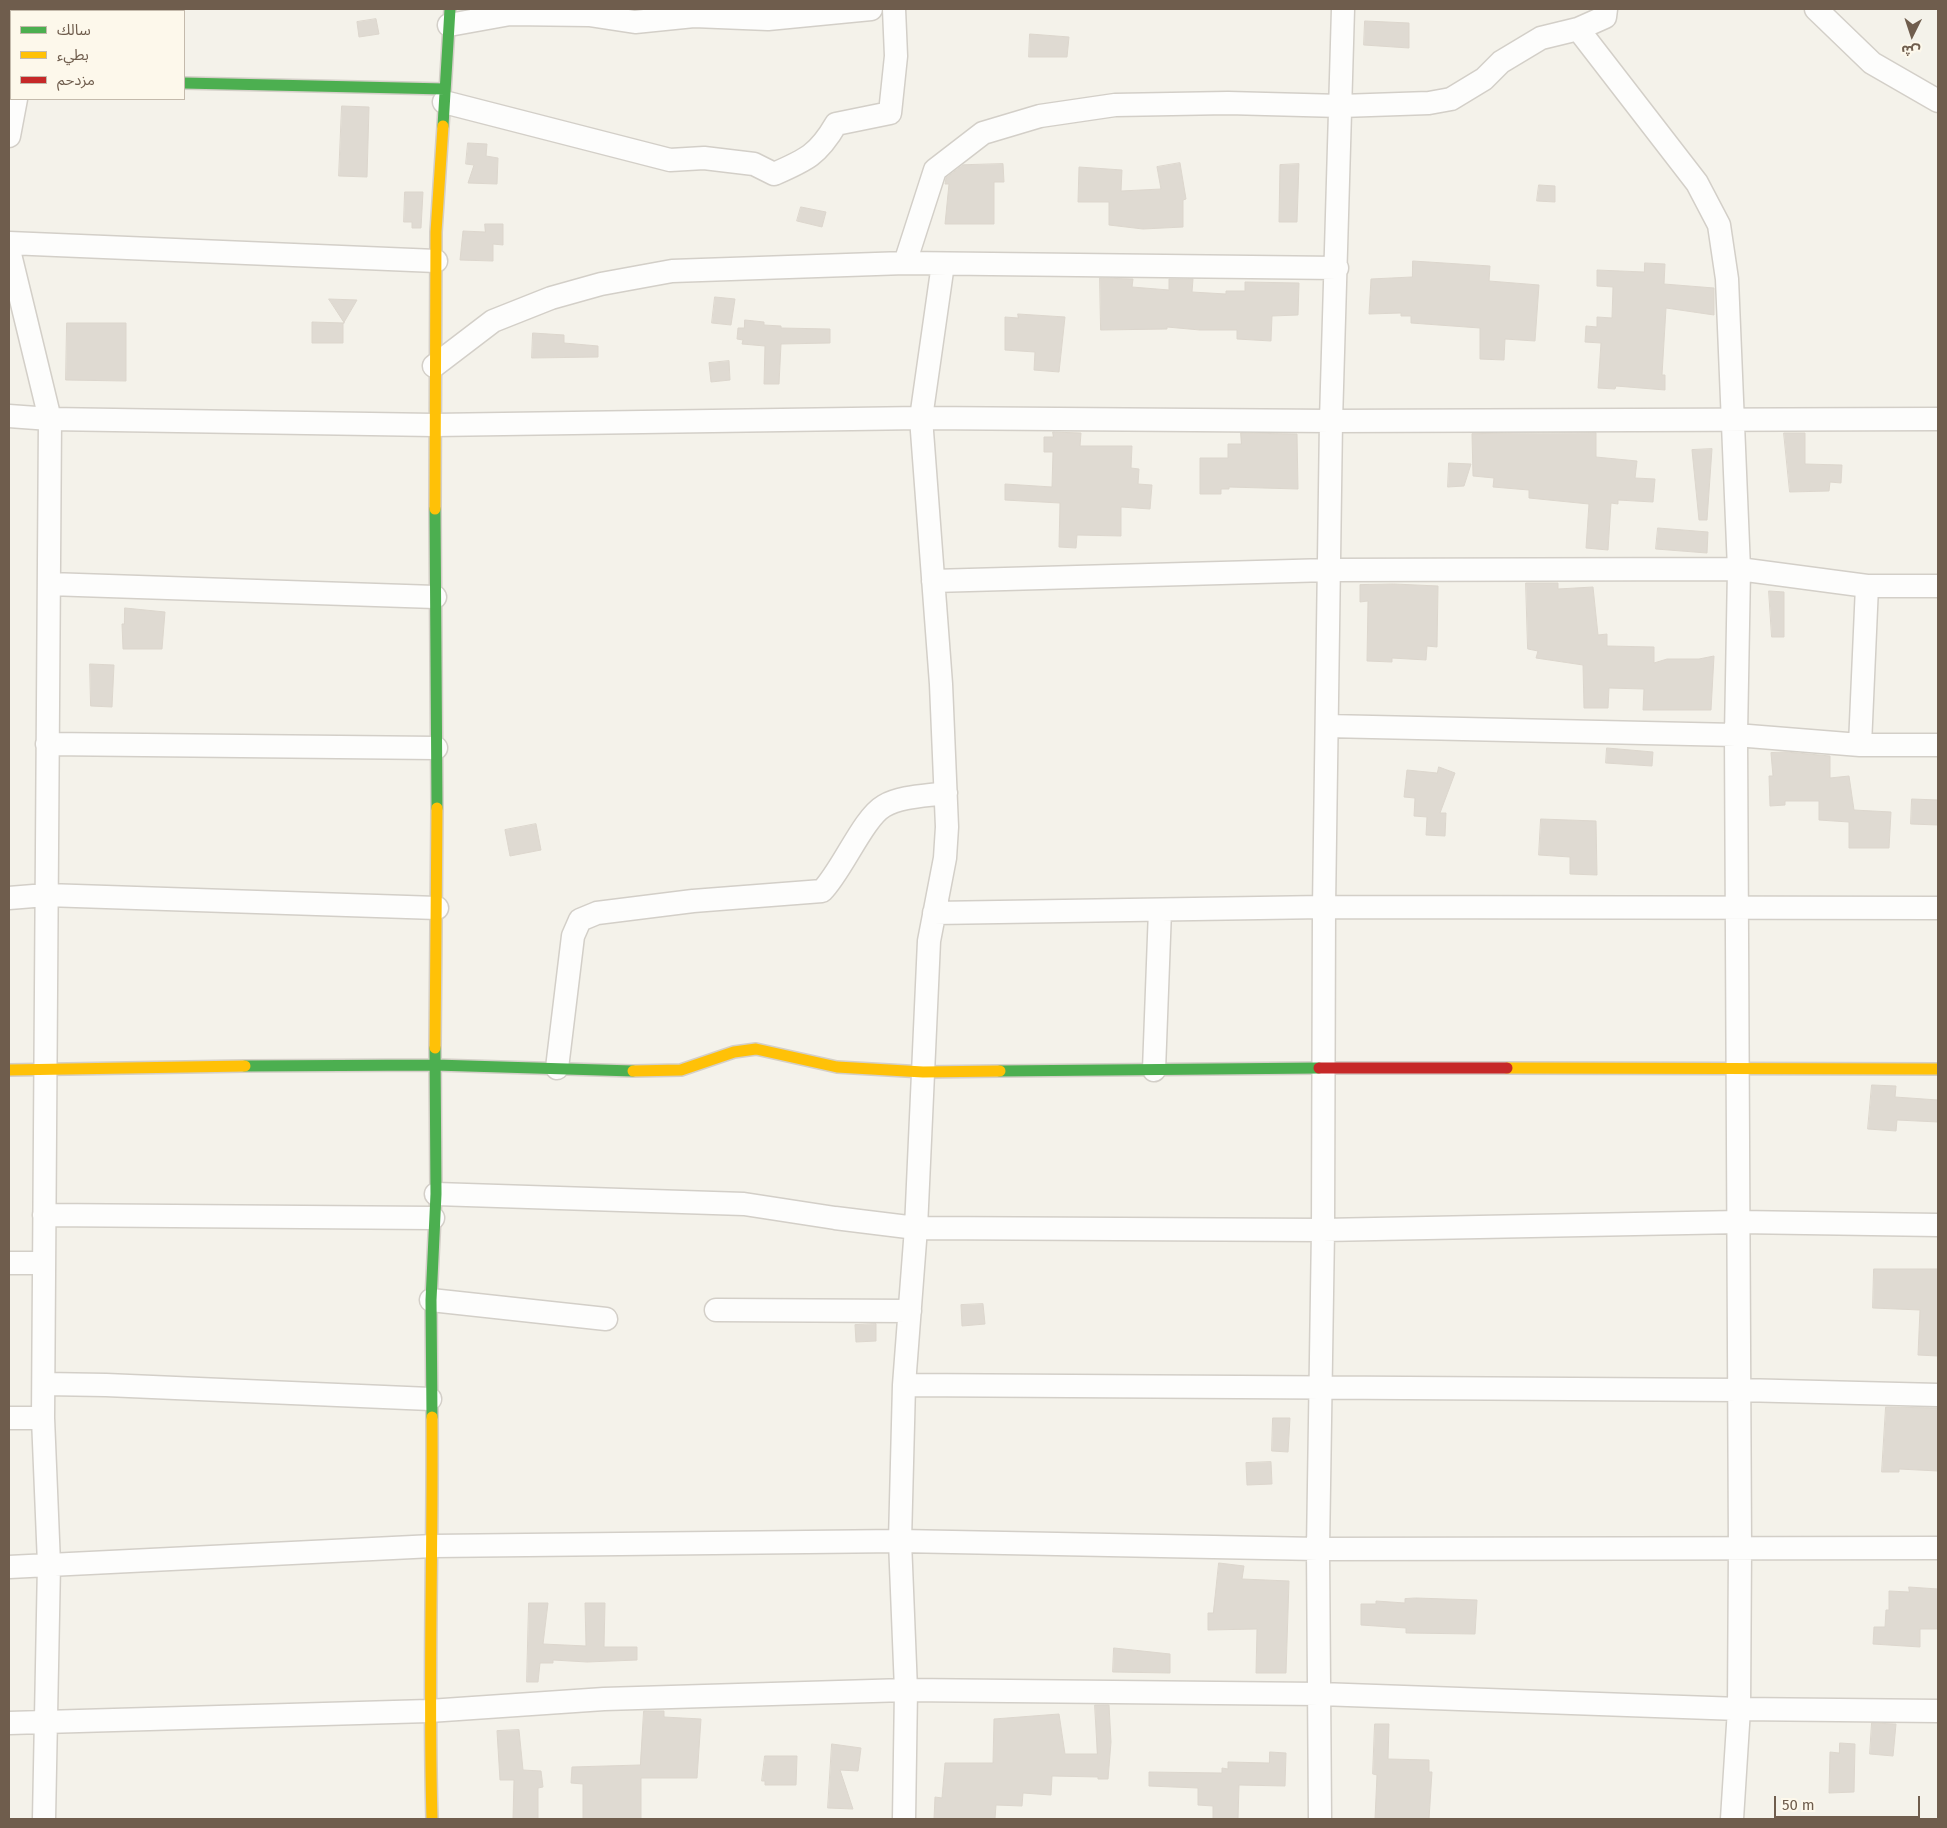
<!DOCTYPE html>
<meta charset="utf-8">
<style>
body{margin:0}
#map{position:relative;width:1947px;height:1828px;overflow:hidden;background:#f4f2ea;font-family:"Fira Sans","Noto Sans Arabic",sans-serif}
canvas{display:block}
.frame{position:absolute;inset:0;border:10px solid #6f5d4d;pointer-events:none}
.legend{position:absolute;left:10px;top:10px;width:175px;height:90px;box-sizing:border-box;background:#fdf8eb;border:1px solid #c4baac;margin:0;padding:6px 9px;list-style:none;font-size:15px;color:#6f5d4d}
.legend li{display:flex;align-items:center;gap:10px;height:25px}
.legend b{width:25px;border:1px solid #c4baac}
.north{position:absolute;left:1887px;top:10px;width:50px;height:50px;-webkit-text-stroke:4px #fdf8eb;paint-order:stroke;rotate:184deg;font-size:14px;font-weight:700;line-height:20px;text-align:center;color:#6f5d4d}
.north::after{content:'';display:block;margin:auto;width:18px;height:22px;background:#6f5d4d;clip-path:polygon(50% 0,100% 100%,50% 72%,0 100%)}
.scale{position:absolute;left:1774px;top:1796px;width:146px;height:22px;box-sizing:border-box;border:2px solid #6f5d4d;border-top:0;padding-left:6px;font-size:15px;line-height:18px;white-space:nowrap;color:#6f5d4d;-webkit-text-stroke:4px #fdf8eb;paint-order:stroke}
</style>
<div id="map">
<canvas width="1947" height="1828"></canvas>
<div class="frame"></div>
<ul class="legend">
<li><b style="height:6px;background:#4caf50"></b>سالك</li>
<li><b style="height:6px;background:#ffc107"></b>بطيء</li>
<li><b style="height:6px;background:#c62828"></b>مزدحم</li>
</ul>
<div class="north">ش</div>
<div class="scale">50 m</div>
</div>
<script>
const ctx = document.querySelector('canvas').getContext('2d');
ctx.lineJoin = 'round';
function paint(path, color) { ctx.fillStyle = color; ctx.fill(path, 'evenodd'); }
function strokePath(path, color, width, dash) { ctx.strokeStyle = color; ctx.lineWidth = width; ctx.lineCap = dash ? 'butt' : 'round'; ctx.setLineDash(dash || []); ctx.stroke(path); }
const building = new Path2D(`
 M 376,19 L 379,34 L 359,37 L 357,22 Z
 M 1365,21 L 1409,23 L 1409,48 L 1364,45 Z
 M 1030,34 L 1069,37 L 1067,57 L 1029,57 Z
 M 342,106 L 369,107 L 367,177 L 339,176 Z
 M 468,143 L 487,144 L 486,156 L 498,158 L 497,184 L 468,183 L 474,165 L 466,164 Z
 M 1180,163 L 1186,199 L 1183,200 L 1183,227 L 1143,229 L 1109,225 L 1109,202 L 1078,202 L 1079,167 L 1122,170 L 1121,191 L 1161,189 L 1157,167 Z
 M 1003,164 L 1004,182 L 994,182 L 994,224 L 945,224 L 949,184 L 945,184 L 946,178 L 963,165 Z
 M 1299,164 L 1297,222 L 1279,222 L 1280,165 Z
 M 1539,185 L 1555,186 L 1555,202 L 1537,201 Z
 M 405,192 L 423,192 L 421,228 L 412,228 L 412,222 L 404,222 Z
 M 801,207 L 826,212 L 822,227 L 797,221 Z
 M 485,224 L 503,224 L 503,245 L 493,244 L 493,261 L 460,260 L 463,231 L 485,232 Z
 M 1413,261 L 1490,266 L 1489,281 L 1539,285 L 1535,341 L 1505,339 L 1504,360 L 1480,359 L 1480,328 L 1411,323 L 1411,316 L 1401,316 L 1401,313 L 1369,314 L 1371,279 L 1412,277 Z
 M 1645,263 L 1665,264 L 1664,284 L 1714,288 L 1714,315 L 1666,308 L 1662,375 L 1665,375 L 1665,390 L 1616,386 L 1615,389 L 1598,388 L 1601,343 L 1585,342 L 1586,326 L 1597,327 L 1597,317 L 1612,318 L 1613,287 L 1597,286 L 1597,270 L 1644,272 Z
 M 1100,278 L 1133,279 L 1132,287 L 1169,290 L 1169,279 L 1193,279 L 1192,292 L 1226,294 L 1226,291 L 1245,291 L 1245,282 L 1299,283 L 1298,315 L 1272,316 L 1271,341 L 1237,339 L 1237,330 L 1200,330 L 1167,327 L 1167,329 L 1101,330 Z
 M 715,297 L 735,299 L 731,325 L 712,323 Z
 M 329,299 L 357,300 L 343,324 L 343,343 L 312,343 L 312,322 L 344,323 Z
 M 1018,314 L 1065,317 L 1059,372 L 1034,370 L 1035,352 L 1005,350 L 1005,317 L 1018,318 Z
 M 745,320 L 764,322 L 764,325 L 781,326 L 781,328 L 830,329 L 830,343 L 781,344 L 779,384 L 764,384 L 765,346 L 742,344 L 743,340 L 737,339 L 738,328 L 744,328 Z
 M 67,323 L 126,323 L 126,381 L 66,380 Z
 M 533,333 L 564,335 L 564,343 L 598,346 L 598,357 L 532,358 Z
 M 729,361 L 730,380 L 711,382 L 709,363 Z
 M 1053,432 L 1081,433 L 1080,446 L 1132,446 L 1131,468 L 1139,469 L 1138,484 L 1152,485 L 1150,509 L 1121,507 L 1121,536 L 1077,535 L 1076,548 L 1059,547 L 1060,503 L 1005,500 L 1005,484 L 1052,487 L 1053,452 L 1044,452 L 1044,437 L 1053,437 Z
 M 1241,433 L 1297,434 L 1298,489 L 1229,487 L 1229,489 L 1221,489 L 1221,494 L 1200,494 L 1200,458 L 1228,458 L 1228,444 L 1241,444 Z
 M 1596,433 L 1596,457 L 1637,461 L 1635,478 L 1655,479 L 1653,502 L 1618,500 L 1618,504 L 1611,503 L 1608,550 L 1586,548 L 1589,504 L 1529,498 L 1529,490 L 1493,487 L 1494,478 L 1473,476 L 1472,434 Z
 M 1784,433 L 1805,433 L 1805,464 L 1842,465 L 1841,483 L 1830,482 L 1829,491 L 1790,492 Z
 M 1712,449 L 1707,520 L 1699,520 L 1692,450 Z
 M 1449,463 L 1471,464 L 1464,486 L 1448,487 Z
 M 1658,528 L 1708,532 L 1707,553 L 1656,549 Z
 M 1526,583 L 1558,583 L 1558,589 L 1593,587 L 1598,635 L 1607,634 L 1607,646 L 1654,647 L 1654,663 L 1667,659 L 1699,659 L 1714,656 L 1711,710 L 1643,710 L 1644,689 L 1609,688 L 1608,708 L 1584,708 L 1583,665 L 1536,658 L 1538,651 L 1528,649 Z
 M 1394,584 L 1438,586 L 1437,647 L 1427,646 L 1426,660 L 1392,658 L 1392,662 L 1367,661 L 1368,601 L 1360,602 L 1360,585 Z
 M 1769,591 L 1784,592 L 1784,637 L 1772,637 Z
 M 125,608 L 165,612 L 162,649 L 123,649 L 122,624 L 124,624 Z
 M 90,664 L 114,665 L 112,707 L 91,706 Z
 M 1607,748 L 1653,752 L 1652,766 L 1606,763 Z
 M 1786,752 L 1830,756 L 1830,778 L 1849,776 L 1854,810 L 1891,812 L 1889,848 L 1849,848 L 1849,822 L 1819,820 L 1819,801 L 1785,801 L 1785,805 L 1770,806 L 1769,776 L 1773,776 L 1771,753 Z
 M 1439,767 L 1455,773 L 1440,813 L 1446,813 L 1445,836 L 1426,835 L 1427,817 L 1414,816 L 1415,798 L 1404,797 L 1407,770 L 1437,773 Z
 M 1912,799 L 1938,800 L 1938,825 L 1911,824 Z
 M 1541,819 L 1596,821 L 1597,875 L 1570,874 L 1570,857 L 1539,855 Z
 M 536,824 L 541,850 L 510,856 L 505,830 Z
 M 1872,1085 L 1896,1086 L 1895,1097 L 1938,1100 L 1938,1122 L 1897,1120 L 1896,1131 L 1868,1129 Z
 M 1874,1269 L 1938,1269 L 1938,1356 L 1918,1355 L 1920,1310 L 1873,1308 Z
 M 983,1304 L 985,1324 L 962,1326 L 961,1305 Z
 M 876,1324 L 876,1341 L 856,1342 L 855,1325 Z
 M 1886,1407 L 1938,1408 L 1938,1471 L 1899,1469 L 1899,1472 L 1882,1472 Z
 M 1273,1418 L 1290,1418 L 1288,1452 L 1272,1451 Z
 M 1271,1462 L 1272,1484 L 1247,1485 L 1246,1463 Z
 M 1219,1563 L 1244,1566 L 1242,1579 L 1289,1581 L 1286,1673 L 1256,1673 L 1257,1629 L 1208,1630 L 1208,1613 L 1213,1613 Z
 M 1909,1587 L 1938,1589 L 1938,1629 L 1920,1629 L 1920,1647 L 1873,1644 L 1874,1627 L 1885,1627 L 1886,1610 L 1889,1610 L 1889,1591 L 1909,1592 Z
 M 1416,1598 L 1477,1600 L 1475,1634 L 1406,1633 L 1406,1628 L 1361,1625 L 1361,1604 L 1376,1604 L 1376,1601 L 1405,1603 L 1405,1599 Z
 M 529,1603 L 548,1603 L 543,1644 L 586,1646 L 585,1603 L 605,1603 L 604,1647 L 637,1647 L 637,1660 L 587,1662 L 553,1660 L 553,1663 L 540,1663 L 538,1682 L 527,1682 Z
 M 1114,1648 L 1170,1654 L 1170,1673 L 1113,1672 Z
 M 1095,1705 L 1109,1705 L 1111,1742 L 1108,1779 L 1098,1779 L 1098,1777 L 1052,1776 L 1051,1795 L 1023,1793 L 1022,1806 L 996,1805 L 995,1819 L 934,1819 L 935,1797 L 942,1798 L 945,1763 L 993,1763 L 994,1719 L 1059,1714 L 1065,1754 L 1097,1754 Z
 M 644,1711 L 664,1711 L 664,1717 L 701,1719 L 697,1778 L 641,1778 L 641,1819 L 583,1819 L 583,1784 L 571,1783 L 572,1767 L 640,1765 Z
 M 1872,1723 L 1896,1724 L 1893,1756 L 1870,1754 Z
 M 1375,1724 L 1389,1724 L 1388,1759 L 1429,1760 L 1429,1772 L 1432,1772 L 1429,1819 L 1375,1819 L 1377,1775 L 1373,1774 Z
 M 519,1730 L 523,1770 L 541,1771 L 543,1787 L 538,1788 L 538,1819 L 513,1819 L 514,1780 L 500,1780 L 497,1731 Z
 M 1840,1743 L 1855,1744 L 1854,1792 L 1829,1793 L 1830,1752 L 1839,1753 Z
 M 832,1744 L 861,1748 L 858,1771 L 840,1770 L 853,1809 L 828,1808 Z
 M 1270,1752 L 1286,1753 L 1285,1786 L 1239,1785 L 1238,1819 L 1213,1819 L 1213,1806 L 1198,1805 L 1198,1788 L 1149,1786 L 1149,1772 L 1222,1773 L 1222,1768 L 1228,1769 L 1228,1762 L 1269,1763 Z
 M 765,1756 L 797,1756 L 796,1785 L 765,1785 L 765,1781 L 762,1781 Z`);
const street = new Path2D(`
 M 1816,9 L 1872,63 L 1938,101
 M 100,11 L 100,9
 M 449,25 L 510,14 L 589,15 L 635,22 L 694,16 L 768,19 L 871,9
 M 1578,29 L 1697,183 L 1719,225 L 1727,279 L 1739,569 L 1736,735 L 1740,1548 L 1739,1709 L 1732,1819
 M 444,102 L 670,160 L 704,158 L 754,164 L 774,174 C 806,160 818,155 836,124 L 890,113 L 896,56 L 894,9
 M 9,136 L 16,99
 M 9,243 L 436,261
 M 9,250 L 50,419 L 43,1418 L 49,1564 L 44,1819
 M 905,263 L 935,170 L 983,133 L 1040,116 L 1115,105 L 1228,103 L 1341,106 L 1429,103 L 1451,99 L 1484,79 L 1501,62 L 1541,38 L 1578,29 L 1605,17 L 1606,9
 M 434,366 L 493,321 L 551,298 L 601,284 L 672,271 L 905,263 L 1337,268
 M 9,416 L 50,419 L 434,425 L 921,418 L 1331,421 L 1938,419
 M 933,581 L 1329,570 L 1739,569 L 1867,586 L 1938,586
 M 49,584 L 435,597
 M 1327,726 L 1736,735 L 1860,745 L 1938,745
 M 47,744 L 436,748
 M 1860,745 L 1867,586
 M 9,898 L 46,895 L 437,908
 M 934,913 L 1324,907 L 1938,908
 M 557,1068 L 573,936 L 580,920 L 597,913 L 693,901 L 822,891 C 842,871 863,818 884,806 C 901,796 927,796 946,793
 M 1154,1070 L 1160,910
 M 436,1194 L 744,1204 L 835,1218 L 916,1228 L 1323,1230 L 1739,1222 L 1938,1225
 M 44,1215 L 433,1218
 M 9,1263 L 44,1263
 M 431,1300 L 606,1319
 M 716,1310 L 910,1311
 M 44,1384 L 106,1385 L 430,1399
 M 904,1385 L 1740,1390 L 1938,1395
 M 9,1418 L 43,1418
 M 9,1567 L 433,1546 L 900,1541 L 1318,1549 L 1938,1548
 M 9,1723 L 429,1711 L 604,1699 L 906,1690 L 1320,1694 L 1739,1709 L 1938,1711
 M 904,1819 L 906,1690 L 900,1541 L 904,1385 L 916,1228 L 929,941 L 945,858 L 947,827 L 941,684 L 921,418 L 943,264
 M 1320,1819 L 1318,1549 L 1323,1230 L 1324,907 L 1331,421 L 1343,9`);
const fast = new Path2D(`
 M 9,75 L 11,75
 M 184,83 L 445,89
 M 443,126 L 450,9
 M 435,509 L 437,808
 M 245,1066 L 435,1065 L 633,1071
 M 1000,1071 L 1319,1068
 M 432,1417 L 431,1300 L 436,1194 L 435,1048`);
const slow = new Path2D(`
 M 435,509 L 436,232 L 443,126
 M 435,1048 L 437,808
 M 1507,1068 L 1938,1069
 M 9,1070 L 245,1066
 M 633,1071 L 681,1070 L 734,1052 L 756,1049 L 837,1067 L 923,1072 L 1000,1071
 M 432,1417 C 433,1551 428,1685 432,1819`);
const jam = new Path2D(`
 M 1319,1068 L 1507,1068`);
paint(building, '#dfdad2');
strokePath(building, '#dcd6cd', 1);
strokePath(street, '#d3cfc8', 25);
strokePath(fast, '#d4cfc8', 14);
strokePath(slow, '#d4cfc8', 14);
strokePath(jam, '#d4cfc8', 14);
strokePath(street, '#fdfdfc', 22);
strokePath(fast, '#4caf50', 11);
strokePath(slow, '#ffc107', 11);
strokePath(jam, '#c62828', 11);
</script>
